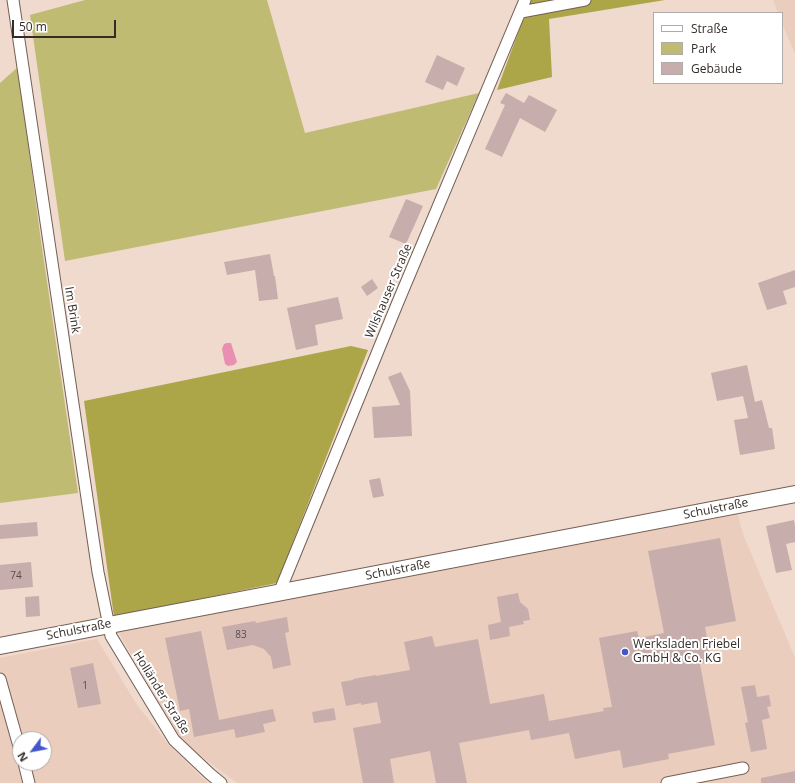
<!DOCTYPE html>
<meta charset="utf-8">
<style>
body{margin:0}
#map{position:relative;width:795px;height:783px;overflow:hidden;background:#f0d9cd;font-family:"Open Sans",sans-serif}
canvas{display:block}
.legend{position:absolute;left:653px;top:12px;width:130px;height:72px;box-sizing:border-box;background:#fff;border:1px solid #aeaba9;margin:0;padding:5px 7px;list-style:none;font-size:12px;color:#342c27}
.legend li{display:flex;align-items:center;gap:8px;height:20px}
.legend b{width:20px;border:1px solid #aeaba9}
.north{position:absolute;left:12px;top:731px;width:40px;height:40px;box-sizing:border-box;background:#fff;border:1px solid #aeaba9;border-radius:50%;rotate:238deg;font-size:11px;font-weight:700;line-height:16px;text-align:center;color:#342c27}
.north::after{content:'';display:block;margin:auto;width:14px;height:18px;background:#4556ca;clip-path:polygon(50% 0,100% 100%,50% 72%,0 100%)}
.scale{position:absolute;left:12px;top:20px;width:104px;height:18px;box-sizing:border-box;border:2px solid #342c27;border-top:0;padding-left:5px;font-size:12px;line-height:14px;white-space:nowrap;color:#342c27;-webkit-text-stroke:3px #fff;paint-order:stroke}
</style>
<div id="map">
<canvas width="795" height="783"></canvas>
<ul class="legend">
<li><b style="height:5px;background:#fff"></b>Straße</li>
<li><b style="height:11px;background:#bfbb73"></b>Park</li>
<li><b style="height:11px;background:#c7adab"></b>Gebäude</li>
</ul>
<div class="north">N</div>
<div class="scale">50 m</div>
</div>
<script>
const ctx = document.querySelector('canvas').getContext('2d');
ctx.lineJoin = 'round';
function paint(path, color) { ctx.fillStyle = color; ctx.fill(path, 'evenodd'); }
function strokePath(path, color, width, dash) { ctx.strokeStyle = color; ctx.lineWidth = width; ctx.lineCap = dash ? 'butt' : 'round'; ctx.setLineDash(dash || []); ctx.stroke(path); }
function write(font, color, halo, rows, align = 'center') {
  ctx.font = font + ' "Open Sans",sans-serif'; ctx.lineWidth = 4; ctx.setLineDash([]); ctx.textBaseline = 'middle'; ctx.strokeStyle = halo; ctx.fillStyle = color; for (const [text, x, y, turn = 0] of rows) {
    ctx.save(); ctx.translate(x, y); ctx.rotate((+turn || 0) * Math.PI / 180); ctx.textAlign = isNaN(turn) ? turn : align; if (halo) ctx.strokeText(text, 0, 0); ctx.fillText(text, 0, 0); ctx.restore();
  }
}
const built = new Path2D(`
 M 773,0 L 795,0 L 795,54 L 782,23 L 782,13 L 778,13 Z
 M 737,512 L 743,534 L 795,658 L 795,783 L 237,783 L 181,741 L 117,630 Z
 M 97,639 L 137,705 L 169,745 L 208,783 L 0,783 L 0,658 ZM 20,739 L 44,739 L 44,763 L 20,763 Z`);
const green = new Path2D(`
 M 85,0 L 267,0 L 305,133 L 479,93 L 436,189 L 65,261 L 30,15 Z
 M 18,67 L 40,234 L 78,493 L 0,503 L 0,83 Z`);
const forest = new Path2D(`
 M 530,0 L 665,0 L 549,19 L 552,77 L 497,90 Z
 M 351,346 L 368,350 L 277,583 L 114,617 L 84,401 Z`);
const water = new Path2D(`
 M 227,343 L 231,343 L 237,362 L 234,365 L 228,366 L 225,364 L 222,349 L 224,344 Z`);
const building = new Path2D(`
 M 437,55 L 465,68 L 457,86 L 447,81 L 443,90 L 425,82 Z
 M 506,93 L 524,103 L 529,95 L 557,110 L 545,132 L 520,118 L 502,157 L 485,149 L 505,105 L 500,103 Z
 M 406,199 L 423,206 L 406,244 L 389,237 Z
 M 270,254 L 274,276 L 275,276 L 278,299 L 259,301 L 255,270 L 227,275 L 224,262 Z
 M 795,270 L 795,287 L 783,291 L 787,304 L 767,310 L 758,283 Z
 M 372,279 L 378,288 L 367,296 L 361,287 Z
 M 338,297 L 343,319 L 315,325 L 318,345 L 296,350 L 287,308 Z
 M 747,365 L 755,402 L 762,400 L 769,428 L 772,428 L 775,449 L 740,455 L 734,420 L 748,418 L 743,396 L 717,401 L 711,373 Z
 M 401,372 L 410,391 L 412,436 L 374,438 L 372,407 L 400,405 L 388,377 Z
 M 380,478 L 384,496 L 373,498 L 369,480 Z
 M 794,520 L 795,527 L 795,542 L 786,544 L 792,570 L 776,573 L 766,526 Z
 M 37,522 L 38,536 L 0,539 L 0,525 Z
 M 720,538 L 736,621 L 705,627 L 711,662 L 700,664 L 715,745 L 668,754 L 669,759 L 623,768 L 620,750 L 575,759 L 569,733 L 531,740 L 529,730 L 459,743 L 467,783 L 436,783 L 430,751 L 390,759 L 394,783 L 363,783 L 353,728 L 381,723 L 377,702 L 361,705 L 361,703 L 346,706 L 341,682 L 353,680 L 353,679 L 376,675 L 376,676 L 410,670 L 404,642 L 432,636 L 435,647 L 478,639 L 490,704 L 544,694 L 549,721 L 604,711 L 603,708 L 612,707 L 599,638 L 637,631 L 639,638 L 664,633 L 648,551 Z
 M 31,562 L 33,587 L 0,590 L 0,565 Z
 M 518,593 L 520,602 L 528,609 L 530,620 L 523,621 L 524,624 L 509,627 L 510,636 L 490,640 L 488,625 L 501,622 L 497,597 Z
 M 39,596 L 40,616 L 26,617 L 25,597 Z
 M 287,617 L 289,632 L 285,633 L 291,665 L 273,669 L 271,657 L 264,649 L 253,645 L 227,650 L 222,627 L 255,621 L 256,623 Z
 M 201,631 L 219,720 L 273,709 L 276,721 L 263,724 L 265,732 L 236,738 L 234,729 L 194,737 L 189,709 L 180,711 L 165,638 Z
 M 93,663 L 101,704 L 78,708 L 70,668 Z
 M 755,685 L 757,697 L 769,695 L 771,706 L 767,707 L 770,718 L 762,720 L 767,749 L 751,752 L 745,723 L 748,722 L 741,687 Z
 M 334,708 L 336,720 L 314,723 L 312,712 Z
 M 795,771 L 795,783 L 761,783 L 761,778 Z`);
const street = new Path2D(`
 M 13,0 L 98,572 L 111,636 L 174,740 L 210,774 L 221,783
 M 521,12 L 585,0
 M 279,593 L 398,302 L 525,0
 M 0,679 L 20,750
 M 24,763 L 29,783
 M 667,783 L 743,768`);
const secondary = new Path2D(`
 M 0,646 L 795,494`);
const markers = [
 [625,652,4,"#4556ca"]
];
const numberNames = [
 ["74",16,576],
 ["83",241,635],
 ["1",85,686]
];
const streetNames = [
 ["Wilshauser Straße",389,291,-67],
 ["Im Brink",72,310,81],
 ["Schulstraße",716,509,-11],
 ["Schulstraße",398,570,-11],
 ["Schulstraße",79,630,-11],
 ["Holländer Straße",161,693,58]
];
const poiNames = [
 ["Werksladen Friebel",633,645],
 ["GmbH & Co. KG",633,659]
];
paint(built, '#eacdbd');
paint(green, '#bfbb73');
paint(forest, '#aca648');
paint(water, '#e88fb2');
paint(building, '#c7adab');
strokePath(street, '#735f55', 13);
strokePath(secondary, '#735f55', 18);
strokePath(street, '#fff', 11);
strokePath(secondary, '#fff', 16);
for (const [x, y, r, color] of markers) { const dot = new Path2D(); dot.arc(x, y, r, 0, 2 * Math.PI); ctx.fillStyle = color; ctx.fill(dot); strokePath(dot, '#fff', 1.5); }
write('10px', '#594c48', null, numberNames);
write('12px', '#342c27', '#fff', streetNames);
write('12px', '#342c27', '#fff', poiNames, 'left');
</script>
